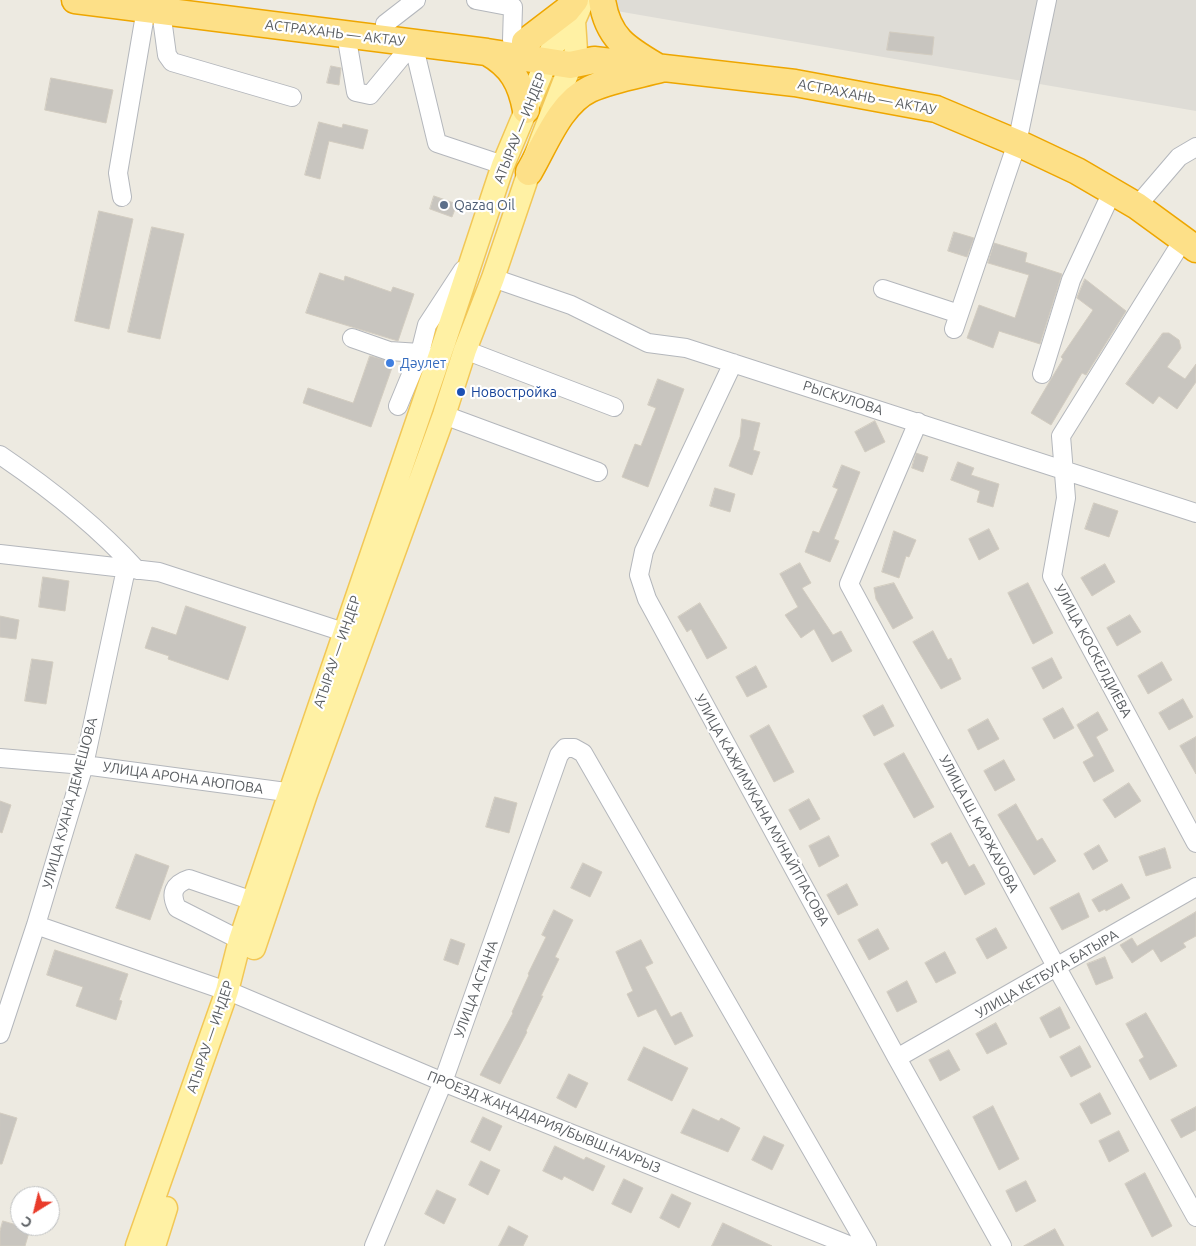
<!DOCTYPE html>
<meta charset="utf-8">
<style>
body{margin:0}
#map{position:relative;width:1196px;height:1246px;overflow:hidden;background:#edeae1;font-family:Ubuntu,sans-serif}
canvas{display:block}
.north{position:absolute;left:10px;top:1186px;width:50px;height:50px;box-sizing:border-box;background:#fff;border:1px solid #bdbfc0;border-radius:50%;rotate:216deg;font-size:14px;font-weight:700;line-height:20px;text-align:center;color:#5a5e62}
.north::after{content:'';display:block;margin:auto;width:18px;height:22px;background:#e93c2b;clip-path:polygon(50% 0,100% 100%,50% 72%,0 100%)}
</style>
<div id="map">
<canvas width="1196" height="1246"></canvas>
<div class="north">С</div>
</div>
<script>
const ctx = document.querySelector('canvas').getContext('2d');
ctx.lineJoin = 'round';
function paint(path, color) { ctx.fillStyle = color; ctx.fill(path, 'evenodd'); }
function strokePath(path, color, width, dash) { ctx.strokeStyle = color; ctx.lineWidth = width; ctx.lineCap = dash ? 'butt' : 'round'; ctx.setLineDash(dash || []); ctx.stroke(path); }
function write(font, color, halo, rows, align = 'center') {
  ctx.font = font + ' Ubuntu,sans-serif'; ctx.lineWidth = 4.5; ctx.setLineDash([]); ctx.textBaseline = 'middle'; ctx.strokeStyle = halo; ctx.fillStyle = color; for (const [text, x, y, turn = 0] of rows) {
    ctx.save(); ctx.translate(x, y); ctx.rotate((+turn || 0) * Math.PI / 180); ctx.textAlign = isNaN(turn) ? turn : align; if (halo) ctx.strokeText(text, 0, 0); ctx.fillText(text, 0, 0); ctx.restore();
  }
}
const industrial = new Path2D(`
 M 614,0 L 1196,0 L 1196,111 L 611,10 Z`);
const building = new Path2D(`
 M 890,32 L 934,37 L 932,55 L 887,50 Z
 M 331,66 L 341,68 L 339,85 L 327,83 Z
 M 51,78 L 113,90 L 106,123 L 45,110 Z
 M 319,122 L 342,128 L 343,124 L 368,130 L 363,149 L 329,141 L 320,179 L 305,175 Z
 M 434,196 L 457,204 L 452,217 L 430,209 Z
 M 99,211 L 133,219 L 109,329 L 75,321 Z
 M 152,227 L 184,234 L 160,339 L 128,332 Z
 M 954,232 L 974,238 L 967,257 L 948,251 Z
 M 994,243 L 1027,253 L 1025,262 L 1062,274 L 1040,344 L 999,331 L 993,348 L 967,338 L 979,305 L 1015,318 L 1029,275 L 988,263 Z
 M 320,273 L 344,281 L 345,276 L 391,292 L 393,287 L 414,294 L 398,341 L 306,313 Z
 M 1085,279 L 1126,311 L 1086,375 L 1082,373 L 1051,425 L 1031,413 L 1063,359 L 1061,357 L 1093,310 L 1077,298 Z
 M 1163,333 L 1169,333 L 1179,340 L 1181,348 L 1167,367 L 1185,379 L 1196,364 L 1196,382 L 1177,409 L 1159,396 L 1153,404 L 1126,384 Z
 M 370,356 L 394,362 L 371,427 L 303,403 L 308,388 L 353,403 Z
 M 658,379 L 684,389 L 648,487 L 622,477 L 635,444 L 641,446 L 656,408 L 648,405 Z
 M 742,419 L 760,423 L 753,450 L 760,452 L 752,475 L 729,466 L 740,437 Z
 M 875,421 L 885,442 L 865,452 L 855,432 Z
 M 916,453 L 928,457 L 923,472 L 912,468 Z
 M 958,462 L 974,468 L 971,475 L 999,484 L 993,507 L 977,502 L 980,491 L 951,480 Z
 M 842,465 L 860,472 L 834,539 L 839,541 L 830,562 L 805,552 L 813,531 L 819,533 L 838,489 L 833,487 Z
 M 715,488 L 735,494 L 730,512 L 710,506 Z
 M 1094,503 L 1118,511 L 1109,537 L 1085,529 Z
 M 989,529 L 999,549 L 979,560 L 969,539 Z
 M 894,531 L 916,540 L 909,557 L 906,556 L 899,578 L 882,572 Z
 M 800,563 L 811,583 L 802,588 L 833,635 L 841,631 L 852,651 L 832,662 L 814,629 L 801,638 L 785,615 L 798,607 L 780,574 Z
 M 1105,564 L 1115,582 L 1092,596 L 1081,578 Z
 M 43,577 L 69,581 L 65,611 L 39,607 Z
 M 894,583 L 913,618 L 893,629 L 876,599 L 874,588 Z
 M 1028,583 L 1053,633 L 1033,644 L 1008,593 Z
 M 700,603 L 727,648 L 707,659 L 691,629 L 687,632 L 678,617 Z
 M 186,606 L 246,627 L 228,680 L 168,659 L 169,656 L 145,648 L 152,627 L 176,635 Z
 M 1130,615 L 1141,632 L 1117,646 L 1107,628 Z
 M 0,616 L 19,620 L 16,639 L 0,637 Z
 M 933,631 L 948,660 L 951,658 L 961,679 L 941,689 L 913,642 Z
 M 1052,658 L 1062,678 L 1043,689 L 1032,668 Z
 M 32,659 L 53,662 L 46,704 L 25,701 Z
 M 1162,662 L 1172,680 L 1148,694 L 1138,676 Z
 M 756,666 L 767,687 L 747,697 L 736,677 Z
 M 1183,699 L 1193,717 L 1169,730 L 1159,713 Z
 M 883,705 L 894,726 L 874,736 L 863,716 Z
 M 1063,708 L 1074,728 L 1054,739 L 1043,719 Z
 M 1098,712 L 1108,730 L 1096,737 L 1114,771 L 1094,782 L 1083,762 L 1094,756 L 1077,725 Z
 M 988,719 L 999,739 L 978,750 L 968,730 Z
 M 769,725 L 794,772 L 774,782 L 750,736 Z
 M 1196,737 L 1196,774 L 1180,746 Z
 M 904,753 L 934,807 L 914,818 L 884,764 Z
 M 1004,760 L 1015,780 L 995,791 L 984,771 Z
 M 1129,783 L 1141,801 L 1115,818 L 1103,800 Z
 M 495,797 L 517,803 L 509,833 L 486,827 Z
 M 809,799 L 820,819 L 800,830 L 789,810 Z
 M 0,801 L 11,805 L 2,833 L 0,832 Z
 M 1016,804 L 1037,841 L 1042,838 L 1056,861 L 1034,875 L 998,815 Z
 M 951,833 L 969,867 L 974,864 L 985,884 L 965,895 L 947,861 L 942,864 L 931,844 Z
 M 829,836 L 839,856 L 819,867 L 809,846 Z
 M 1099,845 L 1108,861 L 1093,870 L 1084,854 Z
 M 1165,848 L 1171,868 L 1146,876 L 1139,857 Z
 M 136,854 L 169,866 L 150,920 L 116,908 Z
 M 583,863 L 602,872 L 590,897 L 571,888 Z
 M 847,884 L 858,905 L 838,915 L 827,895 Z
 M 1122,884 L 1130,898 L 1106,911 L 1105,909 L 1099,912 L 1092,900 Z
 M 1079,893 L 1089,917 L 1062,930 L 1050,908 Z
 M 554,910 L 573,920 L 555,957 L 559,959 L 541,996 L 543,996 L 526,1031 L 527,1032 L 500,1084 L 480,1075 L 513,1013 L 512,1012 L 529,975 L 528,974 L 546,937 L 542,935 Z
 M 1196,912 L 1196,936 L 1183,943 L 1186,947 L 1161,962 L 1153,949 L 1132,963 L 1120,945 L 1132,938 L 1137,946 Z
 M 996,928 L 1007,948 L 987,959 L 976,939 Z
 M 878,929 L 889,949 L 869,960 L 858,940 Z
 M 451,939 L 465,944 L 458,965 L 444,960 Z
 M 641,940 L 653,963 L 645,967 L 671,1017 L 681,1012 L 693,1036 L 675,1045 L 656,1009 L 638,1017 L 627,994 L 633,991 L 616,952 Z
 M 55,950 L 128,974 L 119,1000 L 122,1001 L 116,1020 L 76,1006 L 83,987 L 47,975 Z
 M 945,952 L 956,973 L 936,983 L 925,963 Z
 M 1105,957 L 1113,978 L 1096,985 L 1087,964 Z
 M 907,981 L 917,1002 L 897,1012 L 887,992 Z
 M 1060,1007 L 1070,1028 L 1050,1038 L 1040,1018 Z
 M 1146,1013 L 1177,1066 L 1150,1080 L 1139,1060 L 1144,1057 L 1126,1024 Z
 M 996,1023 L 1007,1044 L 987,1054 L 976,1034 Z
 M 1080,1046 L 1091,1067 L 1071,1077 L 1060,1057 Z
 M 644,1047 L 688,1068 L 672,1101 L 628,1080 Z
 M 949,1050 L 960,1070 L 940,1081 L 929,1060 Z
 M 569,1074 L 588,1083 L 576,1108 L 557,1098 Z
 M 1100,1093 L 1111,1114 L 1091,1124 L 1080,1104 Z
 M 993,1106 L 1019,1159 L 999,1170 L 973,1117 Z
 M 1196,1107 L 1196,1130 L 1181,1138 L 1171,1120 Z
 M 693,1109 L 719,1121 L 721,1118 L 740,1128 L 728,1152 L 681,1133 Z
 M 0,1113 L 17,1118 L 2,1164 L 0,1164 Z
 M 483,1117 L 502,1126 L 490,1151 L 471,1142 Z
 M 1119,1131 L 1129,1151 L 1109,1162 L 1099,1141 Z
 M 764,1136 L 784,1145 L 772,1170 L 752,1160 Z
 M 555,1146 L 584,1160 L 586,1157 L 605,1166 L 593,1191 L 564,1176 L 562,1180 L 543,1171 Z
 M 481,1161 L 500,1170 L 488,1195 L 469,1185 Z
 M 1145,1173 L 1172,1226 L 1152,1237 L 1125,1184 Z
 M 624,1179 L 643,1188 L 631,1213 L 612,1204 Z
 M 1026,1181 L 1036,1201 L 1016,1212 L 1006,1191 Z
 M 437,1190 L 456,1199 L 444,1224 L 425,1214 Z
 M 672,1194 L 691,1203 L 679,1228 L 660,1218 Z
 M 3,1221 L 30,1229 L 25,1246 L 0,1246 L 0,1231 Z
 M 723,1223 L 772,1246 L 712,1246 Z
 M 509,1226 L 528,1236 L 523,1246 L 499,1246 Z
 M 1055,1229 L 1064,1246 L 1024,1246 Z`);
const minor = new Path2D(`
 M 476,0 L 513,7 L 512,40
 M 161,11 L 167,55 L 172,62 L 292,97
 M 385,24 L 416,0
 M 346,34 L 356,92 L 370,95 L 413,43
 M 413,43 L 437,143 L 503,165
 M 122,197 L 118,173 L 146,9
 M 1137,206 L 1179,157 L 1196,147
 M 1183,240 L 1061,436 L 1066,498 L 1052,576 L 1196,843
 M 493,278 L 571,305 L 648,343 L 686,348 L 1196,513
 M 883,289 L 959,314
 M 954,329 L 1017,143 L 1047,0
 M 352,338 L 389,351 L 420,353 L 429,357
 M 465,350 L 614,407
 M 733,363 L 644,551 L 639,575 L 647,599 L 897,1058 L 1002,1246
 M 1042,374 L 1071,280 L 1112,192
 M 398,406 L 420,353 L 427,325 L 463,270
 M 444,415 L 598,472
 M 918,422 L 849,584 L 1057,968 L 1196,1217
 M 0,455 C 49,488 97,526 137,570
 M 0,554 L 159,572 L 356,636
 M 0,758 L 84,765 L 301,794
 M 36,925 L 238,995 L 443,1082 L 851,1246
 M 240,940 L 177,908 C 170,894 173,884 189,879 L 253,901
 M 0,1034 L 36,925 L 84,765 L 126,569
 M 897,1058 L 1196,887
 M 374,1246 L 443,1082 L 559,755 L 565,748 L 574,748 L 583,753 L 867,1246`);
const major = new Path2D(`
 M 254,948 L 306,794 L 444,415 L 465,350 L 493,278 L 529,172 L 576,51 L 574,21
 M 137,1246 L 227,991 L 240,940 L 290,792 L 445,340 L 503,165 L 553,46 L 574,21 L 583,0
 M 154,1246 L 166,1208`);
const highway = new Path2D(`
 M 75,0 L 487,52 L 570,65 L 594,60 L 795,83 L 936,109 L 1024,146 L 1077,171 L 1137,206 L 1196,249
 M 525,42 L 567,10 L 575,0
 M 487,52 C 512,66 521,83 526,110
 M 529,172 C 545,145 560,103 590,89 C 612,79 638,75 661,69 C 629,50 608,40 602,0`);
const markers = [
 [444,205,5,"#5c6f8a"],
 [390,363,5,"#3f7fe0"],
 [461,392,5,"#1a4fb4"]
];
const streetNames = [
 ["АСТРАХАНЬ — АКТАУ",335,33,7],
 ["АСТРАХАНЬ — АКТАУ",867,97,11],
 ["АТЫРАУ — ИНДЕР",520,128,-68],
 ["РЫСКУЛОВА",843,398,18],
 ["УЛИЦА КОСКЕЛДИЕВА",1093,651,62],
 ["АТЫРАУ — ИНДЕР",337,652,-71],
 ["УЛИЦА АРОНА АЮПОВА",183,778,8],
 ["УЛИЦА КУАНА ДЕМЕШОВА",70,803,-75],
 ["УЛИЦА КАЖИМУКАНА МУНАЙТПАСОВА",762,810,61],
 ["УЛИЦА Ш. КАРЖАУОВА",979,824,62],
 ["УЛИЦА КЕТБУГА БАТЫРА",1047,974,-30],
 ["УЛИЦА АСТАНА",476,989,-70],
 ["АТЫРАУ — ИНДЕР",210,1037,-71],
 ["ПРОЕЗД ЖАҢАДАРИЯ/БЫВШ.НАУРЫЗ",544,1122,22]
];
const serviceNames = [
 ["Qazaq Oil",454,205]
];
const shopNames = [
 ["Дәулет",400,363]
];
const transitNames = [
 ["Новостройка",471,392]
];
paint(industrial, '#dedcd6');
paint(building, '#c8c5bf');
strokePath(building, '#d2ccc0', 1);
strokePath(minor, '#b4b7bc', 20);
strokePath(major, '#f2c756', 25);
strokePath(highway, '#eea600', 29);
strokePath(minor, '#fff', 18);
strokePath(major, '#fff1a4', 22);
strokePath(highway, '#fde088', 26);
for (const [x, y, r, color] of markers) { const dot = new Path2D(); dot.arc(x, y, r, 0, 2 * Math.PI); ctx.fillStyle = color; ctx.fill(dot); strokePath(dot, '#fff', 2); }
write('14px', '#5a5e62', '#fff', streetNames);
write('14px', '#4e5e75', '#fff', serviceNames, 'left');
write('14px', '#366cbe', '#fff', shopNames, 'left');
write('14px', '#164399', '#fff', transitNames, 'left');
</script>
